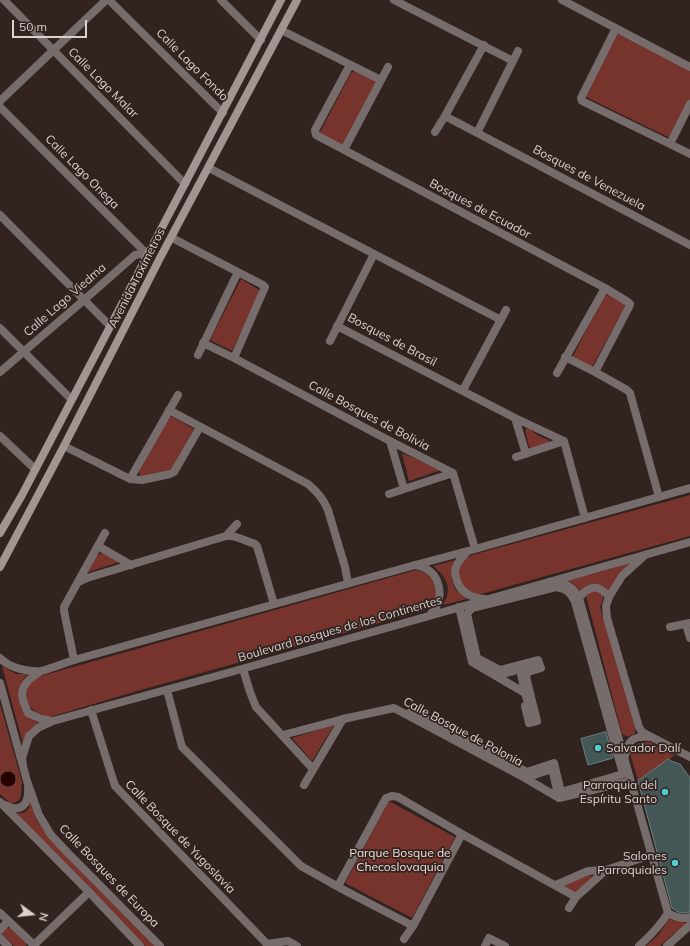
<!DOCTYPE html>
<meta charset="utf-8">
<style>
body{margin:0}
#map{position:relative;width:690px;height:946px;overflow:hidden;background:#312320;font-family:Mulish,sans-serif}
canvas{display:block}
.north{position:absolute;left:12px;top:894px;width:40px;height:40px;-webkit-text-stroke:3px #312320;paint-order:stroke;rotate:105deg;font-size:11px;font-weight:700;line-height:16px;text-align:center;color:#dbd1cf}
.north::after{content:'';display:block;margin:auto;width:14px;height:18px;background:#dbd1cf;clip-path:polygon(50% 0,100% 100%,50% 72%,0 100%)}
.scale{position:absolute;left:12px;top:20px;width:75px;height:18px;box-sizing:border-box;border:2px solid #dbd1cf;border-top:0;padding-left:5px;font-size:12px;line-height:14px;white-space:nowrap;color:#dbd1cf;-webkit-text-stroke:3px #312320;paint-order:stroke}
</style>
<div id="map">
<canvas width="690" height="946"></canvas>
<div class="north">N</div>
<div class="scale">50 m</div>
</div>
<script>
const ctx = document.querySelector('canvas').getContext('2d');
ctx.lineJoin = 'round';
function paint(path, color) { ctx.fillStyle = color; ctx.fill(path, 'evenodd'); }
function strokePath(path, color, width, dash) { ctx.strokeStyle = color; ctx.lineWidth = width; ctx.lineCap = dash ? 'butt' : 'round'; ctx.setLineDash(dash || []); ctx.stroke(path); }
function write(font, color, halo, rows, align = 'center') {
  ctx.font = font + ' Mulish,sans-serif'; ctx.lineWidth = 3.5; ctx.setLineDash([]); ctx.textBaseline = 'middle'; ctx.strokeStyle = halo; ctx.fillStyle = color; for (const [text, x, y, turn = 0] of rows) {
    ctx.save(); ctx.translate(x, y); ctx.rotate((+turn || 0) * Math.PI / 180); ctx.textAlign = isNaN(turn) ? turn : align; if (halo) ctx.strokeText(text, 0, 0); ctx.fillText(text, 0, 0); ctx.restore();
  }
}
const green = new Path2D(`
 M 616,33 L 690,69 L 690,103 L 672,139 L 586,97 Z
 M 357,70 L 377,80 L 346,143 L 341,145 L 319,134 L 351,73 Z
 M 241,279 L 261,291 L 232,351 L 210,340 Z
 M 610,294 L 626,302 L 625,306 L 592,367 L 575,360 L 573,356 L 604,296 Z
 M 168,417 L 173,417 L 194,429 L 172,469 L 140,477 L 139,470 Z
 M 528,428 L 539,436 L 549,440 L 549,444 L 533,449 L 529,447 L 525,430 Z
 M 402,453 L 441,470 L 409,481 Z
 M 690,495 L 690,536 L 481,594 L 476,594 L 464,588 L 457,573 L 462,560 L 472,555 Z
 M 102,553 L 119,562 L 86,573 L 96,555 Z
 M 459,559 L 452,570 L 452,580 L 455,589 L 467,599 L 443,605 C 444,602 446,599 447,596 C 451,583 442,573 433,566 Z
 M 638,560 C 627,569 616,577 609,590 C 600,584 588,581 581,592 C 576,585 572,582 563,581 L 600,572 Z
 M 416,570 C 426,572 433,577 435,588 C 436,592 437,597 435,601 C 433,604 429,607 426,610 L 137,691 L 50,717 C 28,712 18,697 34,678 Z
 M 597,591 L 603,595 L 603,600 L 600,607 L 635,728 L 635,733 C 630,737 627,737 622,734 L 586,596 L 588,592 Z
 M 2,666 L 16,674 L 28,674 C 25,677 22,680 21,684 C 18,693 24,714 31,719 C 34,721 37,722 40,724 C 29,728 26,732 23,744 Z
 M 0,704 L 22,782 L 21,796 L 19,800 L 14,803 L 10,803 L 0,794 Z
 M 334,725 L 312,761 L 292,738 Z
 M 642,742 L 650,742 L 675,755 L 638,781 L 630,753 L 635,745 Z
 M 30,797 L 36,819 L 50,839 L 155,946 L 145,946 L 28,827 L 17,813 L 24,813 L 29,808 Z
 M 389,801 L 455,837 L 412,918 L 345,883 Z
 M 588,875 L 594,877 L 576,895 L 564,885 Z
 M 669,919 L 675,921 L 688,923 L 672,935 L 660,946 L 646,946 L 659,934 Z
 M 7,928 L 14,928 L 26,939 L 26,946 L 14,946 L 2,934 Z`);
const water = new Path2D(`
 M0 779a8 8 0 1 1 16 0a8 8 0 1 1-16 0Z`);
const building = new Path2D(`
 M 606,732 L 613,758 L 588,765 L 581,739 Z
 M 669,759 L 671,761 L 680,764 L 690,778 L 690,912 L 684,913 L 678,912 L 672,908 L 638,781 Z`);
const pedestrian = new Path2D(`
 M 411,711 L 527,772 L 554,763 L 561,792 L 623,774 L 575,602 C 570,592 567,589 556,587 L 472,608 L 467,614 L 477,658 L 500,670 L 538,660 L 541,668 L 528,672 L 526,677 L 537,721 L 529,723 L 525,706`);
const minor = new Path2D(`
 M 4,0 L 185,184
 M 109,0 L 223,113
 M 221,0 L 261,40
 M 394,0 L 513,61
 M 562,0 L 690,67
 M 616,28 L 581,98 L 582,101 L 670,144 L 690,154
 M 281,30 L 381,80
 M 350,65 L 315,130 L 316,135 L 605,288 L 628,302 L 630,304 L 629,307 L 595,372
 M 0,101 L 106,0
 M 0,107 L 148,255
 M 445,116 L 690,245
 M 435,132 L 445,116 L 484,45
 M 477,133 L 518,51
 M 670,144 L 690,104
 M 344,150 L 388,67
 M 209,168 L 501,320
 M 0,215 L 110,326
 M 172,237 L 176,240 L 263,285 L 265,287 L 234,358
 M 337,326 L 515,418 L 564,441 L 585,518
 M 0,328 L 71,399
 M 330,341 L 374,254
 M 203,343 L 234,358 L 390,441 L 453,473 L 475,549
 M 198,355 L 238,272
 M 565,357 L 595,372 L 627,390 L 630,393 L 659,497
 M 0,372 L 84,300 L 135,255 L 141,254 L 148,255
 M 557,373 L 605,288
 M 463,390 L 506,310
 M 169,410 L 308,484 C 317,492 323,498 328,510 L 345,567 L 348,583
 M 515,418 L 526,454
 M 0,436 L 35,469
 M 390,441 L 404,489
 M 64,446 L 130,479 L 142,480 L 170,474 L 174,472 L 200,427
 M 516,457 L 564,441
 M 130,479 L 178,395
 M 389,494 L 453,473
 M 226,536 L 237,524
 M 98,546 L 131,565
 M 645,555 L 622,576 L 609,597 L 606,606 L 607,618 L 639,727 L 642,732 L 690,757
 M 78,582 L 87,578 L 226,536 L 232,536 L 239,538 L 255,544 L 257,546 L 274,604
 M 550,582 C 564,584 572,584 579,598 L 668,913
 M 579,598 C 589,585 599,584 609,597
 M 459,607 L 472,662 L 525,693
 M 686,624 L 690,638
 M 670,627 L 690,623
 M 74,660 L 64,611 L 64,607 L 105,533
 M 243,669 L 250,692 L 256,707 L 313,769
 M 520,669 L 525,693 L 532,717
 M 496,676 L 535,665
 M 167,690 L 182,747 L 301,866 L 342,889 L 413,926
 M 91,710 L 115,786 L 269,946
 M 283,735 L 343,719 L 394,708 L 525,778 L 559,798 L 630,781
 M 625,756 C 628,740 633,736 649,737
 M 525,778 L 552,769 L 559,798
 M 304,785 L 343,719
 M 556,885 L 588,871 L 606,870 L 651,855
 M 338,886 L 386,798 L 392,796 L 398,797 L 462,834 L 576,897
 M 569,908 L 576,897 L 606,870
 M 0,913 L 34,945
 M 668,913 C 675,917 682,920 690,917
 M 0,930 L 8,921
 M 0,938 L 8,946
 M 404,939 L 413,926 L 462,834
 M 267,944 L 288,941 L 297,946
 M 33,946 L 89,892
 M 485,946 L 489,938 L 505,946
 M 639,946 C 650,936 660,926 668,913
 M 667,946 L 690,925`);
const tertiary = new Path2D(`
 M 467,552 C 462,557 456,564 455,571 C 455,574 456,578 457,581 C 461,593 472,598 485,599
 M 416,565 C 420,566 425,567 428,570 C 438,576 442,591 438,602 C 437,607 433,611 430,615
 M 0,658 C 10,668 27,672 41,671 C 49,669 65,663 74,660 L 415,565 L 475,549 L 690,488
 M 41,671 C 30,678 19,686 23,700 C 24,705 27,709 28,713 L 41,719 L 52,721
 M 0,683 L 27,781 L 39,815 L 51,835 L 68,853 L 160,946
 M 23,766 L 22,758 L 29,736 L 38,728 L 53,721 L 231,672 L 690,542
 M 0,802 L 89,892 L 140,946
 M 5,805 C 21,813 29,805 28,788`);
const secondary = new Path2D(`
 M 0,533 L 22,495 L 281,0
 M 0,567 L 64,446 L 160,258 L 297,0`);
const markers = [
 [598,748,4,"#51ccd1"],
 [665,792,4,"#51ccd1"],
 [675,863,4,"#51ccd1"]
];
const streetNames = [
 ["Calle Lago Fondo",192,65,45],
 ["Calle Lago Malar",103,83,45],
 ["Calle Lago Onega",82,172,45],
 ["Bosques de Venezuela",589,178,28],
 ["Bosques de Ecuador",480,209,28],
 ["Avenida Taxímetros",137,278,-63],
 ["Calle Lago Viedma",65,300,-41],
 ["Bosques de Brasil",392,340,28],
 ["Calle Bosques de Bolivia",369,416,28],
 ["Boulevard Bosques de los Continentes",340,629,-16],
 ["Calle Bosque de Polonia",463,732,28],
 ["Calle Bosque de Yugoslavia",180,837,46],
 ["Calle Bosques de Europa",109,876,46]
];
const poiNames = [
 ["Salvador Dalí",606,748,"left"],
 ["Parroquia del",657,785],
 ["Espíritu Santo",657,799],
 ["Salones",667,856],
 ["Parroquiales",667,870]
];
const parkNames = [
 ["Parque Bosque de",400,853],
 ["Checoslovaquia",400,867]
];
paint(green, '#77342c');
paint(water, '#270000');
strokePath(water, '#5d3f3e', 1);
paint(building, '#445757');
strokePath(building, '#6c8080', 1);
strokePath(pedestrian, '#756c6b', 8);
strokePath(minor, '#756c6b', 8);
strokePath(tertiary, '#756c6b', 8);
strokePath(secondary, '#a19492', 8);
for (const [x, y, r, color] of markers) { const dot = new Path2D(); dot.arc(x, y, r, 0, 2 * Math.PI); ctx.fillStyle = color; ctx.fill(dot); strokePath(dot, '#312320', 1.5); }
write('12px', '#dbd1cf', '#312320', streetNames);
write('12px', '#dbd1cf', '#312320', poiNames, 'right');
write('12px', '#f2dcd8', '#312320', parkNames);
</script>
